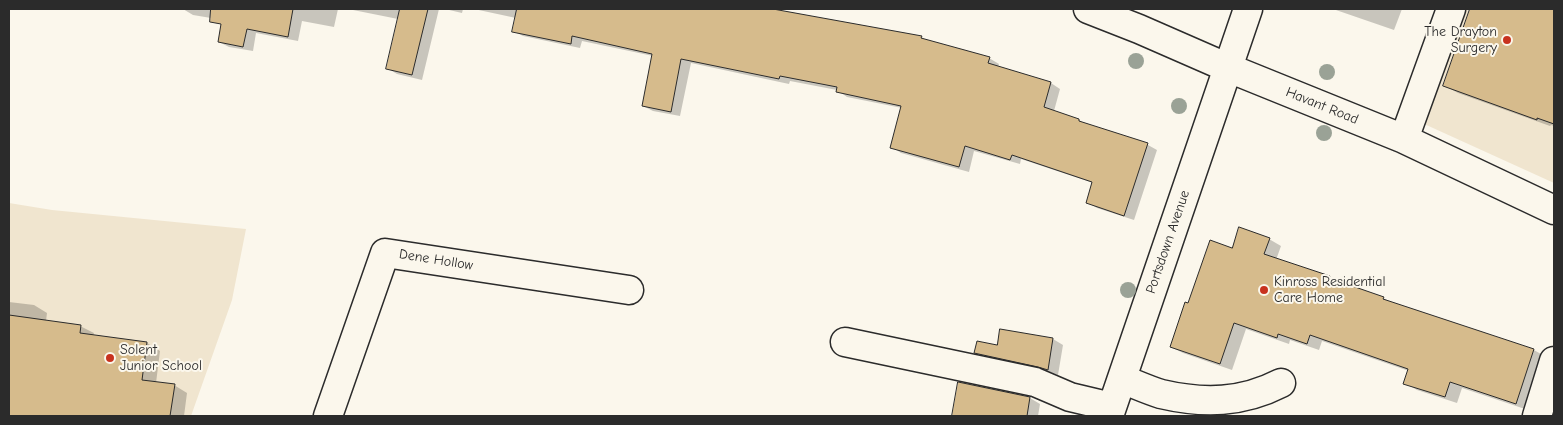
<!DOCTYPE html>
<style>
body{margin:0}
#map{position:relative;width:1563px;height:425px;overflow:hidden;background:#fbf7ec;font-family:"Comic Neue",sans-serif}
canvas{display:block}
.frame{position:absolute;inset:0;border:10px solid #2b2b2b;pointer-events:none}
</style>
<div id="map">
<canvas width="1563" height="425"></canvas>
<div class="frame"></div>
</div>
<script>
const ctx = document.querySelector('canvas').getContext('2d');
ctx.lineJoin = 'round';
function paint(path, color) { ctx.fillStyle = color; ctx.fill(path, 'evenodd'); }
function strokePath(path, color, width, dash) { ctx.strokeStyle = color; ctx.lineWidth = width; ctx.lineCap = dash ? 'butt' : 'round'; ctx.setLineDash(dash || []); ctx.stroke(path); }
function write(font, color, halo, rows, align = 'center') {
  ctx.font = font + ' "Comic Neue",sans-serif'; ctx.lineWidth = 4; ctx.setLineDash([]); ctx.textBaseline = 'middle'; ctx.strokeStyle = halo; ctx.fillStyle = color; for (const [text, x, y, turn = 0] of rows) {
    ctx.save(); ctx.translate(x, y); ctx.rotate((+turn || 0) * Math.PI / 180); ctx.textAlign = isNaN(turn) ? turn : align; if (halo) ctx.strokeText(text, 0, 0); ctx.fillText(text, 0, 0); ctx.restore();
  }
}
const built = new Path2D(`
 M 1437,9 L 1554,9 L 1554,183 L 1400,113 Z
 M 9,203 L 52,210 L 246,229 L 232,300 L 191,416 L 9,416 Z`);
const shadow = new Path2D(`
 M 183,9 L 338,9 L 334,27 L 302,21 L 298,41 L 256,33 L 253,51 L 229,47 L 219,42 L 223,20 L 193,15 Z
 M 348,9 L 439,9 L 422,80 L 397,74 L 387,68 L 398,19 Z
 M 445,9 L 463,9 L 462,13 Z
 M 474,9 L 778,9 L 780,11 L 921,37 L 928,41 L 989,58 L 999,64 L 998,67 L 1051,83 L 1060,89 L 1054,111 L 1079,120 L 1088,126 L 1148,145 L 1157,150 L 1134,220 L 1097,208 L 1087,202 L 1093,183 L 1021,159 L 1020,164 L 974,151 L 969,172 L 901,153 L 892,147 L 902,108 L 847,97 L 837,90 L 790,81 L 789,84 L 691,63 L 680,116 L 653,111 L 643,106 L 653,56 L 582,41 L 580,48 L 523,36 L 513,31 L 516,18 Z
 M 1333,9 L 1402,9 L 1394,30 Z
 M 1471,9 L 1546,9 L 1554,12 L 1554,126 L 1551,125 L 1550,126 L 1458,93 L 1445,86 Z
 M 1269,239 L 1281,246 L 1276,260 L 1329,278 L 1336,281 L 1383,298 L 1393,303 L 1534,350 L 1546,357 L 1528,410 L 1462,388 L 1457,403 L 1417,390 L 1405,383 L 1409,371 L 1322,341 L 1319,350 L 1290,340 L 1289,344 L 1246,329 L 1232,370 L 1183,353 L 1171,347 L 1189,305 L 1233,249 Z
 M 9,302 L 34,305 L 47,313 L 46,321 L 80,326 L 94,333 L 93,336 L 147,343 L 160,351 L 156,383 L 174,385 L 187,393 L 184,416 L 9,416 Z
 M 1001,330 L 1053,339 L 1063,345 L 1058,375 L 1050,372 L 986,358 L 976,353 L 998,346 Z
 M 959,383 L 1030,398 L 1040,404 L 1038,416 L 954,416 Z`);
const building = new Path2D(`
 M 211,9 L 293,9 L 288,37 L 247,29 L 243,47 L 218,42 L 221,24 L 210,22 Z
 M 400,9 L 428,9 L 412,75 L 386,69 Z
 M 517,9 L 773,9 L 922,36 L 921,38 L 990,57 L 988,63 L 1051,82 L 1044,107 L 1079,119 L 1079,121 L 1148,143 L 1124,216 L 1086,203 L 1092,182 L 1012,155 L 1010,160 L 965,146 L 959,167 L 890,148 L 901,106 L 836,92 L 837,87 L 780,76 L 779,79 L 681,59 L 671,112 L 642,106 L 652,54 L 572,36 L 571,44 L 512,32 Z
 M 1470,9 L 1554,9 L 1554,124 L 1537,118 L 1537,120 L 1443,86 Z
 M 1239,227 L 1270,238 L 1264,254 L 1330,276 L 1329,278 L 1384,297 L 1383,299 L 1534,349 L 1516,404 L 1450,382 L 1445,397 L 1403,384 L 1408,369 L 1310,335 L 1307,344 L 1278,334 L 1277,338 L 1234,323 L 1220,364 L 1170,347 L 1185,302 L 1188,303 L 1210,240 L 1232,248 Z
 M 9,315 L 81,325 L 80,333 L 147,342 L 142,380 L 175,384 L 170,416 L 9,416 Z
 M 1000,329 L 1053,338 L 1048,370 L 1038,367 L 974,353 L 977,341 L 997,345 Z
 M 958,382 L 1030,397 L 1027,416 L 952,416 Z`);
const minor = new Path2D(`
 M 1088,9 L 1139,29 L 1226,67 L 1404,139 L 1554,210
 M 1404,139 L 1451,9
 M 845,342 L 1035,382 L 1070,397 L 1112,407
 M 1122,379 C 1135,384 1148,390 1161,394 C 1204,404 1242,403 1281,383
 M 328,416 L 385,253 L 629,290
 M 1109,416 L 1248,9
 M 1537,416 L 1554,361`);
const trees = [
 [1136,61],
 [1327,72],
 [1179,106],
 [1324,133],
 [1128,290]
];
const markers = [
 [1507,40,5,"#c8321e"],
 [1264,290,5,"#c8321e"],
 [110,358,5,"#c8321e"]
];
const poiNames = [
 ["The Drayton",1497,32,"right"],
 ["Surgery",1497,48,"right"],
 ["Kinross Residential",1274,282],
 ["Care Home",1274,298],
 ["Solent",120,350],
 ["Junior School",120,366]
];
const streetNames = [
 ["Havant Road",1322,106,22],
 ["Portsdown Avenue",1168,242,-71],
 ["Dene Hollow",436,260,9]
];
paint(built, '#f0e5cf');
paint(shadow, '#0003');
paint(building, '#d6bb8c');
strokePath(building, '#2b2b2b', 1);
strokePath(minor, '#2b2b2b', 31);
strokePath(minor, '#fbf7ec', 28);
ctx.fillStyle = '#9aa296';
for (const [x, y] of trees) { ctx.beginPath(); ctx.arc(x, y, 8, 0, 2 * Math.PI); ctx.fill(); }
for (const [x, y, r, color] of markers) { const dot = new Path2D(); dot.arc(x, y, r, 0, 2 * Math.PI); ctx.fillStyle = color; ctx.fill(dot); strokePath(dot, '#fbf7ec', 2); }
write('14px', '#2b2b2b', '#fbf7ec', poiNames, 'left');
write('14px', '#2b2b2b', '#fbf7ec', streetNames);
</script>
